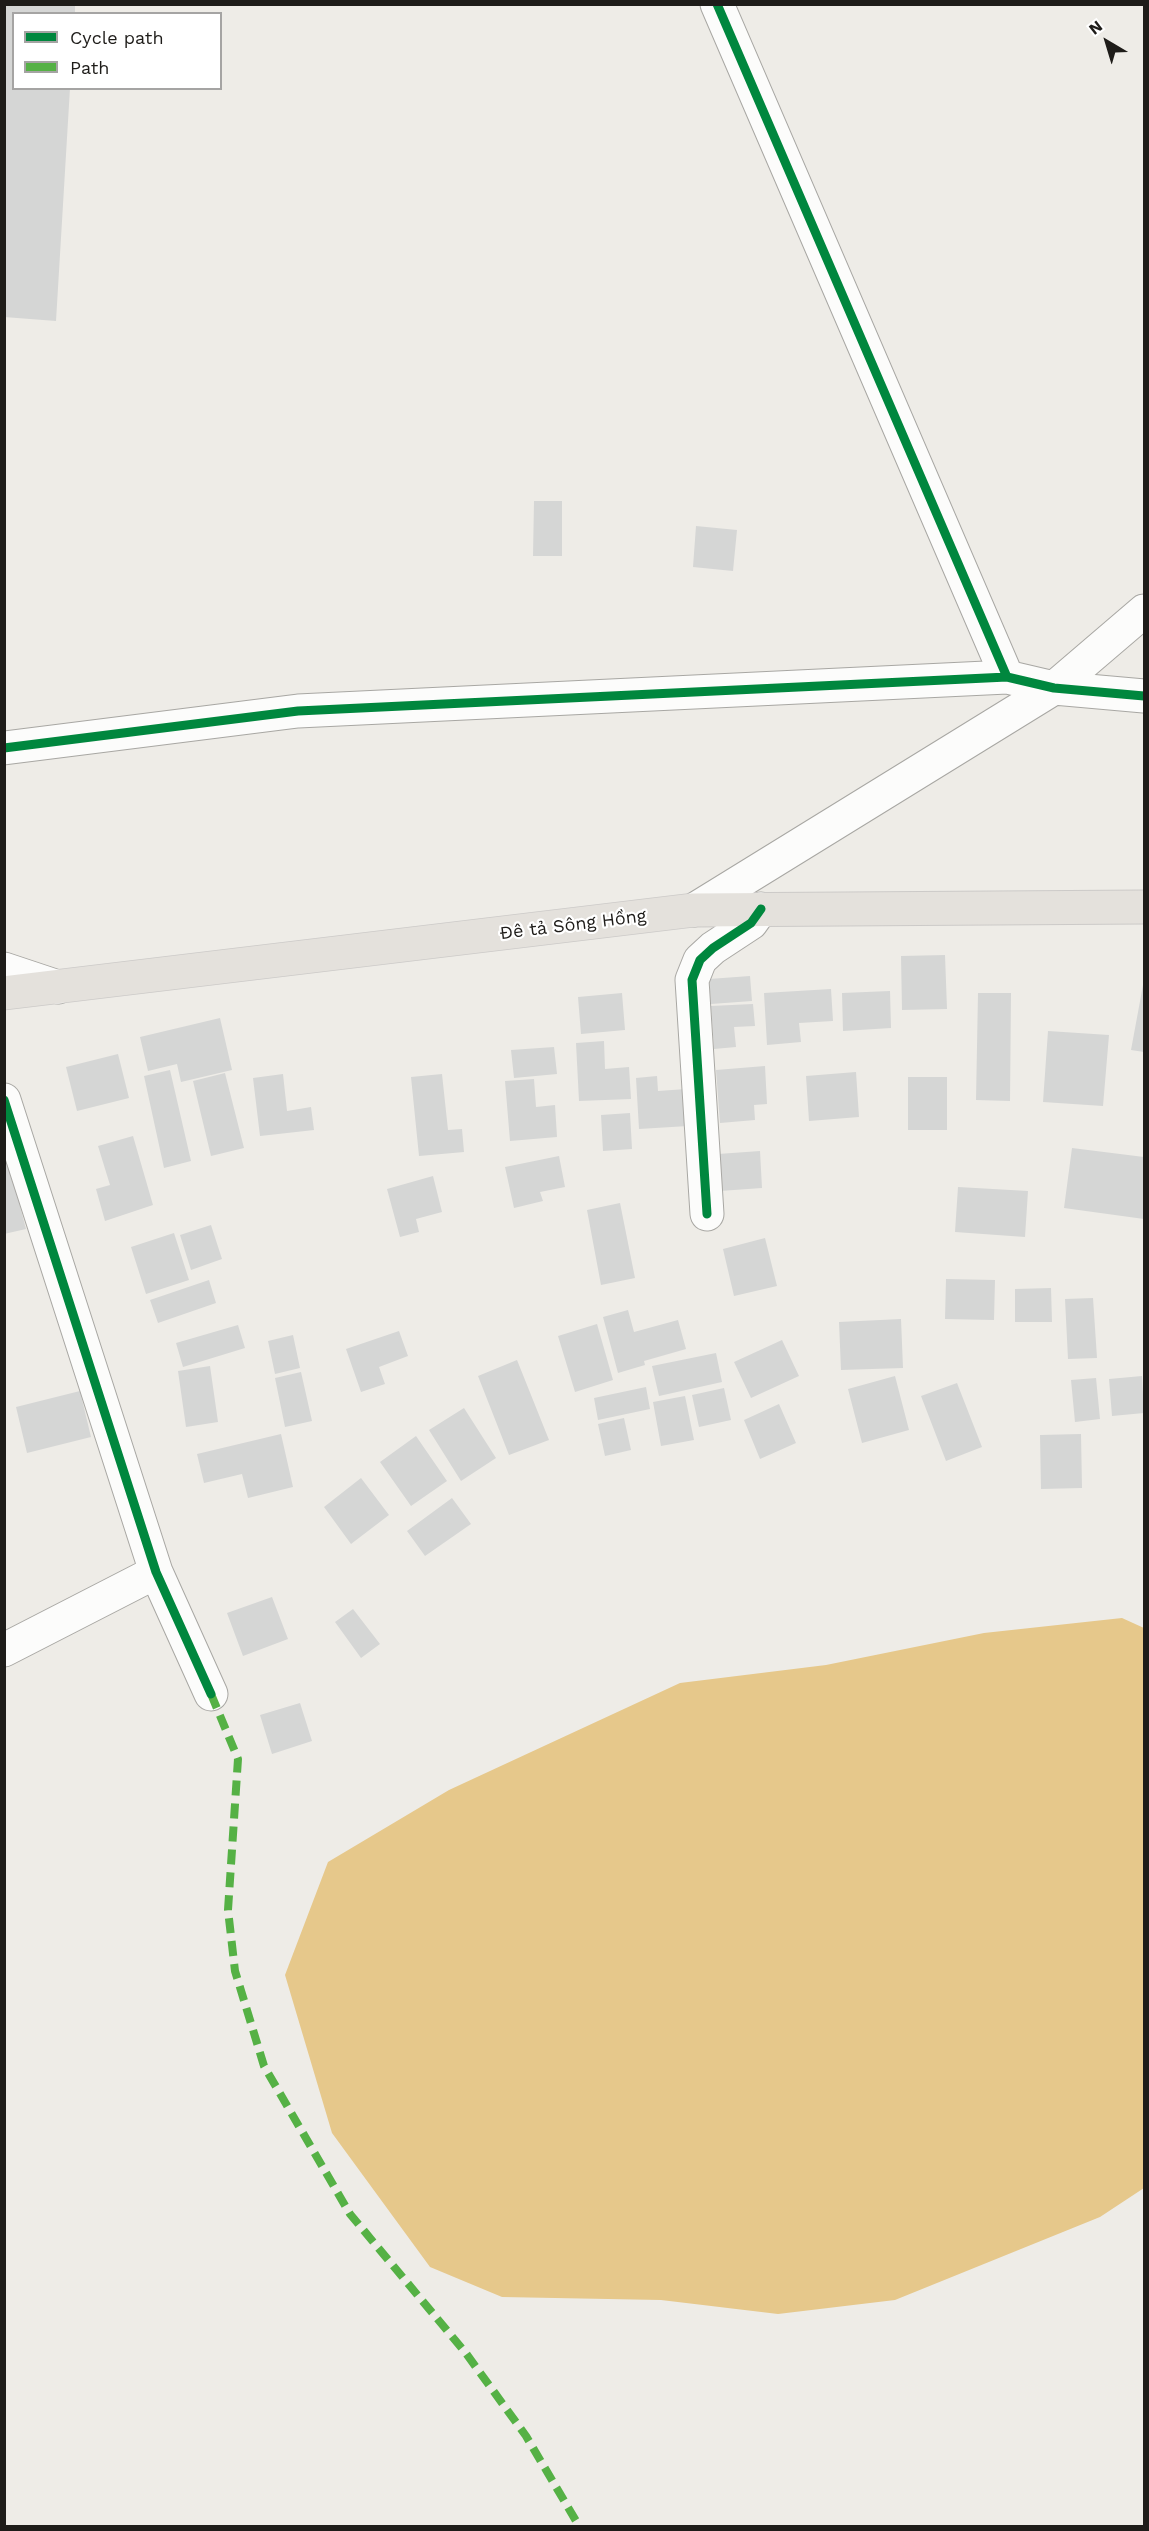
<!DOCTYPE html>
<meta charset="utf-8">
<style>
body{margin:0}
#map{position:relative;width:1149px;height:2531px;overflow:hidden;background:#eeece7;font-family:"Work Sans",sans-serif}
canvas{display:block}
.frame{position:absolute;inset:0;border:6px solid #1e1c19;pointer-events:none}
.legend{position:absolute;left:12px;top:12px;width:210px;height:78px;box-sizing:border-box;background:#fff;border:2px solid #a5a4a3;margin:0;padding:8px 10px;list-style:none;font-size:18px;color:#1e1c19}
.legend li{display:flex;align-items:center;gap:12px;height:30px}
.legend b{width:30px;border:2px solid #a5a4a3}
.north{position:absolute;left:1077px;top:12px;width:60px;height:60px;-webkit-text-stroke:4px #fff;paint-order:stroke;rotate:322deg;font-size:16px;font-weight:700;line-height:24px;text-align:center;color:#1e1c19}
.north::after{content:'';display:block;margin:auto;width:21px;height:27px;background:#1e1c19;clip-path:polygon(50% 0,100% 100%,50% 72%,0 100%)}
</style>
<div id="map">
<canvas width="1149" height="2531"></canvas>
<div class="frame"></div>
<ul class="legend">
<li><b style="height:8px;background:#00873e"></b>Cycle path</li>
<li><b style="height:8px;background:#55b145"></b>Path</li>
</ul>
<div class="north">N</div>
</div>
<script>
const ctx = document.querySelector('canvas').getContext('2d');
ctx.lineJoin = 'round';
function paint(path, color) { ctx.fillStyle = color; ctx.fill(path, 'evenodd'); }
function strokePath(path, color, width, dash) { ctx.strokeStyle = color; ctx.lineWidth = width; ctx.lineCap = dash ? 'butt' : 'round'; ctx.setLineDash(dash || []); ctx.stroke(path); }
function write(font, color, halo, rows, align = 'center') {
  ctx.font = font + ' "Work Sans",sans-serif'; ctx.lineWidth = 4.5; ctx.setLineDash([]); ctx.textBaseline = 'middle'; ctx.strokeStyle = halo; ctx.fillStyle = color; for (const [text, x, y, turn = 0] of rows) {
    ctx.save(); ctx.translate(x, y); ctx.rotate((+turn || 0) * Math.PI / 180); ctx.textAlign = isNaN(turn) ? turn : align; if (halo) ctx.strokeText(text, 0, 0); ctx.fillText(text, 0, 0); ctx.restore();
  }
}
const water = new Path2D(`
 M 1122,1618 L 1144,1628 L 1144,2188 L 1100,2217 L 895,2300 L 778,2314 L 661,2300 L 502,2297 L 430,2267 L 332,2133 L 285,1975 L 328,1862 L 449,1790 L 680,1683 L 826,1665 L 984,1633 Z`);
const building = new Path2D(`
 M 4,4 L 75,4 L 75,14 L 14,14 L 14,88 L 70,88 L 56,321 L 4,317 Z
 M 534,501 L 562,501 L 562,556 L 533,556 Z
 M 696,526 L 737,530 L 733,571 L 693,567 Z
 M 945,955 L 947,1009 L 902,1010 L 901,956 Z
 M 750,976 L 752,1001 L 711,1004 L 709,979 Z
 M 1143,985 L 1144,986 L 1144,1052 L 1131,1050 Z
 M 831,989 L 833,1021 L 799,1023 L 801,1042 L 767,1045 L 764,993 Z
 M 890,991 L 891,1028 L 843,1031 L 842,993 Z
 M 622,993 L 625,1030 L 581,1034 L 578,997 Z
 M 978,993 L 1011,993 L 1010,1101 L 976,1100 Z
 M 753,1004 L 755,1026 L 734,1027 L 736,1047 L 714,1049 L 711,1006 Z
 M 220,1018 L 232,1070 L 181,1082 L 177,1064 L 148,1071 L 140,1037 Z
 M 1048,1031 L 1109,1035 L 1103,1106 L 1043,1102 Z
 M 604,1041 L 605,1069 L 629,1067 L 631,1099 L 579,1101 L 576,1043 Z
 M 554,1047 L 557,1074 L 514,1078 L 511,1050 Z
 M 118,1054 L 129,1098 L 77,1111 L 66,1067 Z
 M 765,1066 L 767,1104 L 754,1105 L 755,1120 L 720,1123 L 716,1070 Z
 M 170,1070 L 191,1161 L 164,1168 L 144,1076 Z
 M 856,1072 L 859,1117 L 809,1121 L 806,1076 Z
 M 225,1073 L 244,1148 L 211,1156 L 193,1081 Z
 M 283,1074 L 287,1111 L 311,1107 L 314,1130 L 260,1136 L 253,1078 Z
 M 442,1074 L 448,1130 L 462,1129 L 464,1152 L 419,1156 L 411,1077 Z
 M 657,1076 L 658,1091 L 686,1089 L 688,1126 L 639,1129 L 636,1078 Z
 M 908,1077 L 947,1077 L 947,1130 L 908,1130 Z
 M 534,1079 L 536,1107 L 555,1105 L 557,1137 L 510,1141 L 505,1081 Z
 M 630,1113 L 632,1149 L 603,1151 L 601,1115 Z
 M 133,1136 L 153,1205 L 105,1221 L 96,1189 L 110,1185 L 98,1146 Z
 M 1072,1148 L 1144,1157 L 1144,1219 L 1064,1208 Z
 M 760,1151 L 762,1188 L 720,1191 L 718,1154 Z
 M 559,1156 L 565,1187 L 540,1192 L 543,1201 L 514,1208 L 505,1167 Z
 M 8,1161 L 26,1229 L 4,1234 L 4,1162 Z
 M 433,1176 L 442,1212 L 416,1219 L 419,1232 L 400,1237 L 387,1189 Z
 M 958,1187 L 1028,1191 L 1025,1237 L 955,1232 Z
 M 620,1203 L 635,1278 L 601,1285 L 587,1210 Z
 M 211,1225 L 222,1259 L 191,1270 L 180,1235 Z
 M 174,1233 L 189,1280 L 146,1294 L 131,1247 Z
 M 765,1238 L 777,1286 L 734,1296 L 723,1249 Z
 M 946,1279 L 995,1280 L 994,1320 L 945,1319 Z
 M 209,1280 L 216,1303 L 158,1323 L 150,1300 Z
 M 1051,1288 L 1052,1322 L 1015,1322 L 1015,1289 Z
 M 1093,1298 L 1097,1358 L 1068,1359 L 1065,1299 Z
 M 628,1310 L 634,1332 L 678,1320 L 686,1349 L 644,1361 L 645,1365 L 618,1373 L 603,1317 Z
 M 901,1319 L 903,1368 L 841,1370 L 839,1322 Z
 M 597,1324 L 613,1380 L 575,1392 L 558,1336 Z
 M 238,1325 L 245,1348 L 183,1367 L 176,1343 Z
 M 399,1331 L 408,1356 L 379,1367 L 385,1384 L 361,1392 L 346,1349 Z
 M 293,1335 L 300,1368 L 275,1374 L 268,1341 Z
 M 782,1340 L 799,1376 L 751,1398 L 734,1362 Z
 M 716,1353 L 722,1382 L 659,1396 L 652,1366 Z
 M 517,1360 L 549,1440 L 509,1455 L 478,1376 Z
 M 210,1366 L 218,1422 L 186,1427 L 178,1371 Z
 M 301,1372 L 312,1421 L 285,1427 L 275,1378 Z
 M 895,1376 L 909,1430 L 862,1443 L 848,1389 Z
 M 1142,1376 L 1144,1413 L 1112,1416 L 1109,1379 Z
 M 1096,1378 L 1100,1419 L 1075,1422 L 1071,1380 Z
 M 957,1383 L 982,1447 L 946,1461 L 921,1396 Z
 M 646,1387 L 650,1409 L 598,1420 L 594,1398 Z
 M 724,1388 L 731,1420 L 699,1427 L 692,1395 Z
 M 80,1391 L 91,1437 L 27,1453 L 16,1407 Z
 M 685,1396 L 694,1440 L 661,1446 L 653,1402 Z
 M 779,1404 L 796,1443 L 760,1459 L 744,1420 Z
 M 464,1408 L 496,1458 L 461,1481 L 429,1430 Z
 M 624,1418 L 631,1450 L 605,1456 L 598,1424 Z
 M 281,1434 L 293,1487 L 248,1498 L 242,1474 L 204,1483 L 197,1454 Z
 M 1081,1434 L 1082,1488 L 1041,1489 L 1040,1435 Z
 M 416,1436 L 447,1481 L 411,1506 L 380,1462 Z
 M 361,1478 L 389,1515 L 351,1544 L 324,1507 Z
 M 452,1498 L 471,1524 L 425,1556 L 407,1531 Z
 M 272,1597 L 288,1639 L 243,1656 L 227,1613 Z
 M 353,1609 L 380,1644 L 361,1658 L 335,1622 Z
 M 300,1703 L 312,1741 L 272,1754 L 260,1715 Z`);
const street = new Path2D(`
 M 717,4 L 1007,677
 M 4,748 L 298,711 L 1007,677 L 1054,688 L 1144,696
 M 694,910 L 1054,688 L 1144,611
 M 4,969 L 58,987
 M 4,1100 L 156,1572 L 211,1694
 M 707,1214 L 692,980 L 700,960 L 713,948 L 751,923 L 761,909
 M 4,1650 L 156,1572`);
const primary = new Path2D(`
 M 4,993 L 694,910 L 1144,907`);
const quiet = new Path2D(`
 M 211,1694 L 238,1759 L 228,1910 L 235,1971 L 264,2066 L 350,2214 L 465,2352 L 526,2436 L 579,2526`);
const cycleway = new Path2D(`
 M 717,4 L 1007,677
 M 4,748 L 298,711 L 1007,677 L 1054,688 L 1144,696
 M 4,1100 L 156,1572 L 211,1694
 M 707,1214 L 692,980 L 700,960 L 713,948 L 751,923 L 761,909`);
const streetNames = [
 ["Đê tả Sông Hồng",573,925,-7]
];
paint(water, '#e6c88b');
paint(building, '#d5d6d5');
strokePath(street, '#a8a7a3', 35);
strokePath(primary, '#cccac8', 35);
strokePath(street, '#fcfcfb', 33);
strokePath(primary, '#e4e1dc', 33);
strokePath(quiet, '#55b145', 8, [15, 8]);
strokePath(cycleway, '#00873e', 9);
write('18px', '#1e1c19', '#fff', streetNames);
</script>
